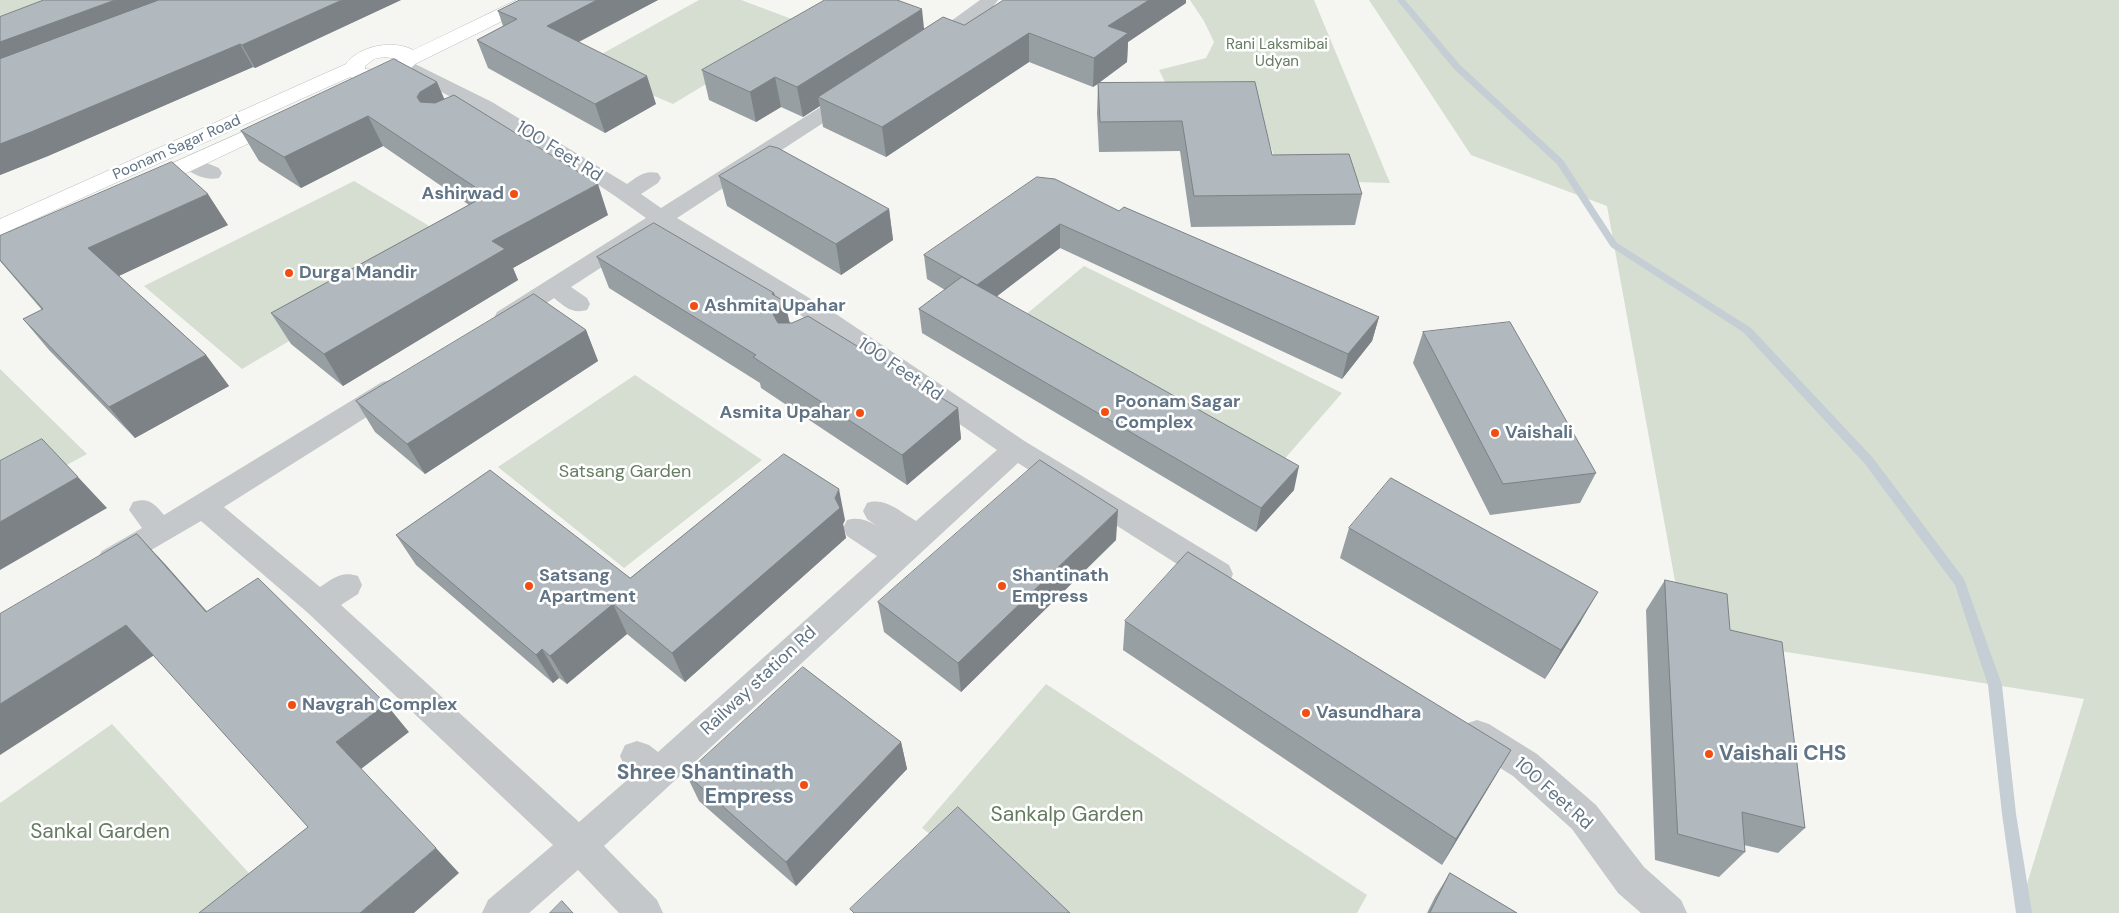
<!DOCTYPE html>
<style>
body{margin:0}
canvas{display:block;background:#f5f5f1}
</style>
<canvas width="2119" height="913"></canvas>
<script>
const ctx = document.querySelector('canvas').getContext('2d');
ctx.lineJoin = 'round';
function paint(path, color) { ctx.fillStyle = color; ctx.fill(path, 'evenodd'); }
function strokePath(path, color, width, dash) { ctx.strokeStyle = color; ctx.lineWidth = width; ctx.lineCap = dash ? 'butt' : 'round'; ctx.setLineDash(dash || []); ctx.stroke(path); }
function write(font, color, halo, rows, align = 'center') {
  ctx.font = font + ' "DM Sans",sans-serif'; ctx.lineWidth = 5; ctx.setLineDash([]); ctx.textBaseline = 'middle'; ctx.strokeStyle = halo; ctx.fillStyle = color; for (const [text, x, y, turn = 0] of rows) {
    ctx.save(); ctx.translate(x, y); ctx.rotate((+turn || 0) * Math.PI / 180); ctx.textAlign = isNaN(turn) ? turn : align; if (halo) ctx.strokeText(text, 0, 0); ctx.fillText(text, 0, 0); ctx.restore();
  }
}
const green = new Path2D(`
 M 0,0 L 81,0 L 0,31 Z
 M 699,0 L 741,0 L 805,24 L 673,104 L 582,65 Z
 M 1190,0 L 1314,0 L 1390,183 L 1284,180 L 1253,102 L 1166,84 L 1159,70 L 1206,58 L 1214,42 L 1204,21 Z
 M 1369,0 L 2119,0 L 2119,913 L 2018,913 L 2084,699 L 1685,636 L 1607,206 L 1471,155 Z
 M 354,181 L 456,242 L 242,369 L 144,286 Z
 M 1084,266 L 1342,393 L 1281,463 L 1017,322 Z
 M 0,369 L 87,454 L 0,501 Z
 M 635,375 L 762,460 L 624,568 L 498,467 Z
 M 1046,684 L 1367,895 L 1357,913 L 1034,913 L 922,828 Z
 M 112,724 L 259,884 L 224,913 L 0,913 L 0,803 Z`);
const stream = new Path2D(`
 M 1397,0 L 1405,0 L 1460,65 L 1563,160 L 1617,243 L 1751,328 L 1873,458 L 1964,579 L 2002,685 L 2016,814 L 2032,913 L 2016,913 L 2002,814 L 1988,685 L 1955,585 L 1865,464 L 1743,332 L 1611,247 L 1557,164 L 1454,69 Z`);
const minor = new Path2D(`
 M 980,0 L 998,0 L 989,12 L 936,50 L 929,52 L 922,50 L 920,46 L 922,42 Z
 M 405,59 L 492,102 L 627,184 C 637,177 644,170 658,173 L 661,178 L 658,183 L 641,194 L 661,208 L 846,91 L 853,89 L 860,91 L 863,95 L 860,99 L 677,218 L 839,316 L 1026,442 L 1229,565 L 1233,574 L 1229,583 L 1218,586 L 1207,583 L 1018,463 L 604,846 L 657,900 L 663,913 L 619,913 L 578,870 L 529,913 L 482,913 L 488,900 L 553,845 L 308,613 L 201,521 L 122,567 L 112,571 L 102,567 L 97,559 L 102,551 L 142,528 L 129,510 L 133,502 C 148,497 154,503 164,515 L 382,382 L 391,380 L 400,382 L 404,389 L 400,396 L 224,507 L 320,587 C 334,578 341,571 358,576 L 362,585 L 358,594 L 341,605 L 579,822 L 634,774 L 625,767 L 620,756 L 625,745 L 637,741 L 649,745 L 658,752 L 877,556 L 847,536 L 843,528 L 847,520 C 866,514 881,529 896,539 L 867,519 L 863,511 L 867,503 C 886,497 900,512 916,521 L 997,450 L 821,328 L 661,229 L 571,287 L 587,298 L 590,304 L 587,310 C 572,314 565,307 554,298 C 537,309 517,329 497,324 L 494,318 L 497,312 L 646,218 C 568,161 483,113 398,69 L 395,65 L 398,61 Z
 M 192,157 L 219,168 L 222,173 L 219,178 C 206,181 189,174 181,163 L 184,158 Z
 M 1477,720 L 1489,724 L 1537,754 L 1596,805 L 1644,867 L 1681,900 L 1687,913 L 1641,913 L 1618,893 L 1572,829 L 1513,776 L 1465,746 L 1460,735 L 1465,724 Z`);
const secondary = new Path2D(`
 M 517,0 L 540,0 L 537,4 L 415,64 C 399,82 371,87 350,77 L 0,235 L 0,219 L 346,64 C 358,46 394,39 413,50 ZM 384,57 L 398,59 L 381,70 L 365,69 L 365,66 L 374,59 Z
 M 278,116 L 285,118 L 288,122 L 285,126 L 153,189 L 145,191 L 137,189 L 134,184 L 137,179 Z`);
const wall = new Path2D(`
 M 401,0 L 255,68 L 253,67 L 48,156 L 0,175 L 0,17 Z
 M 520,0 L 658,0 L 579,42 L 656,104 L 605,133 L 488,68 L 477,40 L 503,26 L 498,11 Z
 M 1186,3 L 1128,42 L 1127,62 L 1099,83 L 1272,155 L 1362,194 L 1355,225 L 1191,227 L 1180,151 L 1099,152 L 1097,113 L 1098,84 L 1093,87 L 1029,62 L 886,157 L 823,127 L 820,106 L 803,117 L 781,107 L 756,122 L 709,100 L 702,70 L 924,29 Z
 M 444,99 L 608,215 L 513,268 L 518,280 L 343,386 L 291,344 L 271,313 L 469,205 L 383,146 L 301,188 L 259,161 L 241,131 Z
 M 719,176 L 889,209 L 893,240 L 841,275 L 727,206 Z
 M 1119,211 L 1379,317 L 1372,341 L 1342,379 L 1060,248 L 997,296 L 1294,490 L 1256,532 L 922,333 L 919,309 L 945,290 L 927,279 L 924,255 Z
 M 228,225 L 119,276 L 206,355 L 229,386 L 135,438 L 49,350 L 23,319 L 42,310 L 0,261 L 0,236 Z
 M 597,257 L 774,293 L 775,296 L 790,323 L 958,408 L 961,439 L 907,485 L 761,388 L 760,383 L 609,288 Z
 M 586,330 L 598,361 L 425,474 L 375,432 L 356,401 Z
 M 1423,332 L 1596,473 L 1580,503 L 1490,515 L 1413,363 Z
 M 845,520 L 843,524 L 846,538 L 685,682 L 627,634 L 567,684 L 559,678 L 553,683 L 416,565 L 396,535 L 630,578 Z
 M 1349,528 L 1581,621 L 1545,679 L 1340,558 Z
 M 1116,540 L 961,692 L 884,632 L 878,602 Z
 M 1665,580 L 1730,630 L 1805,828 L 1778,853 L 1744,845 L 1745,852 L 1719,877 L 1655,860 L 1646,610 Z
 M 1125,621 L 1511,750 L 1442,865 L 1123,650 Z
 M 901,742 L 907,769 L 796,886 L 699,801 L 686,774 Z
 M 1450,873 L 1517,913 L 1427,913 L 1435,897 Z`);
const shadedWall = new Path2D(`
 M 115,0 L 189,0 L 0,72 L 0,42 Z
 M 342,0 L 401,0 L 255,68 L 242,45 Z
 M 597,0 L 658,0 L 557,53 L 547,26 Z
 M 1149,0 L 1186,0 L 1186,3 L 1128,42 L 1127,62 L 1093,87 L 1094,58 L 1108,26 Z
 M 922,9 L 925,38 L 818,97 L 820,106 L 803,117 L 797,87 Z
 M 1029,33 L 1029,62 L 886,157 L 882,127 Z
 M 240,44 L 253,67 L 48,156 L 0,175 L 0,144 Z
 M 647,76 L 656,104 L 605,133 L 595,104 Z
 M 775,77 L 781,107 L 756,122 L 750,92 Z
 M 437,82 L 450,112 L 434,122 L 417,97 L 420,92 Z
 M 368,116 L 383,146 L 301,188 L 284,157 Z
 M 598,184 L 608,215 L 513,268 L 518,280 L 343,386 L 324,354 L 492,241 Z
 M 208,194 L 228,225 L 112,279 L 88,248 Z
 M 889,209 L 893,240 L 841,275 L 836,244 Z
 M 1060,224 L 1060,248 L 979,310 L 977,285 Z
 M 774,293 L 778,308 L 785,302 L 792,333 L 785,338 L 773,314 L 772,294 Z
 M 1379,317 L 1372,341 L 1342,379 L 1348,354 Z
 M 586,330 L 598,361 L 425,474 L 407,444 Z
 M 206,355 L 229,386 L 135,438 L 109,407 Z
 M 958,408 L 961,439 L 907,485 L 902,455 Z
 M 1299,466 L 1294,490 L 1256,532 L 1261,508 Z
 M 78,477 L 107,508 L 0,570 L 0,522 Z
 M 839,489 L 845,520 L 843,524 L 846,538 L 685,682 L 672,653 L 835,498 Z
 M 1118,510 L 1116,540 L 961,692 L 958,663 Z
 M 137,534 L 165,564 L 234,642 L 206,612 Z
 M 1598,592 L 1581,621 L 1545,679 L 1561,650 Z
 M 613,604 L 627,634 L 567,684 L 550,656 Z
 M 126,625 L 156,654 L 0,755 L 0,704 Z
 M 542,649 L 559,678 L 553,683 L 536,655 Z
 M 386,704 L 409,732 L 361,769 L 336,742 Z
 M 901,742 L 907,769 L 796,886 L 786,862 Z
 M 1511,750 L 1495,777 L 1442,865 L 1456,839 Z
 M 436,848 L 459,873 L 414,913 L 360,913 Z`);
const building = new Path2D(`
 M 44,0 L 115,0 L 0,42 L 0,17 Z
 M 159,0 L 342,0 L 242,45 L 240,44 L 31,132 L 0,144 L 0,59 Z
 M 520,0 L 597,0 L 547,26 L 647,76 L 595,104 L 477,40 L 517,19 L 498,11 Z
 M 825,0 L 897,0 L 922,9 L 797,87 L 775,77 L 750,92 L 702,70 Z
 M 1004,0 L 1149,0 L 1108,26 L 1128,33 L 1094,58 L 1029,33 L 882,127 L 818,97 L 943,17 L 964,25 Z
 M 394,59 L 437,82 L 420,92 L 417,97 L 420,102 L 435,103 L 454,95 L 598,184 L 492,241 L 505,249 L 324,354 L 271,313 L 487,195 L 368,116 L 284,157 L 241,131 Z
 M 1255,82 L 1272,155 L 1349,154 L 1362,194 L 1194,196 L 1182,121 L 1100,122 L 1098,83 Z
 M 770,146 L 778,148 L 889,209 L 836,244 L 719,176 Z
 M 172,162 L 208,194 L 88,248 L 206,355 L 109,407 L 23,319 L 43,309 L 0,260 L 0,236 Z
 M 1037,177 L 1055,179 L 1119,211 L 1124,207 L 1379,317 L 1348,354 L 1060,224 L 977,285 L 924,255 Z
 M 654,223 L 774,293 L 772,294 L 785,302 L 778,307 L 773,314 L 778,323 L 792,323 L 808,316 L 958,408 L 902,455 L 753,357 L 756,355 L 597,257 Z
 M 962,277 L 1299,466 L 1261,508 L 919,309 Z
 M 534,294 L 586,330 L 407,444 L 356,401 Z
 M 1510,322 L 1596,473 L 1503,484 L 1423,332 Z
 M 42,439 L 78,477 L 0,522 L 0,461 Z
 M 784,454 L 839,489 L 835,498 L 840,508 L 672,653 L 613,604 L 550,656 L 542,649 L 536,655 L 396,535 L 490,470 L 630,578 Z
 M 1040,460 L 1118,510 L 958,663 L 878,602 Z
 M 1391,478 L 1598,592 L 1561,650 L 1349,528 Z
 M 137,534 L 206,612 L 258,578 L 386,704 L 336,742 L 436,848 L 360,913 L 199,913 L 308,827 L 126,625 L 0,704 L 0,614 Z
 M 1188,552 L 1511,750 L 1456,839 L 1125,621 Z
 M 1665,580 L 1727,594 L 1730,630 L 1782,642 L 1805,828 L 1742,812 L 1745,852 L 1678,834 Z
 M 803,667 L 901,742 L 786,862 L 686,774 Z
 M 958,807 L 1070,913 L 854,913 L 850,909 Z
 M 1450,873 L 1517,913 L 1430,913 Z
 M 562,901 L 573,913 L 550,913 Z`);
const markers = [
 [514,194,5,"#f44d12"],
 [289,273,5,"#f44d12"],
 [694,306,5,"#f44d12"],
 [1105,412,5,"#f44d12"],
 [860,413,5,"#f44d12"],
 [1495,433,5,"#f44d12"],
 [529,586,5,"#f44d12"],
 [1002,586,5,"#f44d12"],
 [292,705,5,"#f44d12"],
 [1306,713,5,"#f44d12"],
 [1709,754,5,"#f44d12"],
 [804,785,5,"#f44d12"]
];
const farParknames = [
 ["Rani Laksmibai",1277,45],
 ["Udyan",1277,62]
];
const farStreetnames = [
 ["Poonam Sagar Road",177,148,-24]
];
const streetNames = [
 ["100 Feet Rd",559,152,32],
 ["100 Feet Rd",900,370,34],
 ["Railway station Rd",759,681,-43],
 ["100 Feet Rd",1553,794,42]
];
const poiNames = [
 ["Ashirwad",504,194,"right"],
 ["Durga Mandir",299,273],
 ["Ashmita Upahar",704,306],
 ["Poonam Sagar",1115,402],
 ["Complex",1115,423],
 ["Asmita Upahar",850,413,"right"],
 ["Vaishali",1505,433],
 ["Satsang",539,576],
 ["Apartment",539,597],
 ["Shantinath",1012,576],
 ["Empress",1012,597],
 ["Navgrah Complex",302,705],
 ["Vasundhara",1316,713]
];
const parkNames = [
 ["Satsang Garden",625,472]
];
const nearPoinames = [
 ["Vaishali CHS",1719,754],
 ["Shree Shantinath",794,773,"right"],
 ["Empress",794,797,"right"]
];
const nearParknames = [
 ["Sankalp Garden",1067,815],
 ["Sankal Garden",100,832]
];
paint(green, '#d5ded1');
paint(stream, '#c5ced4');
strokePath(secondary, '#b8bdc2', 1);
paint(minor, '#c4c8cb');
paint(secondary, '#fff');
paint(wall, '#989fa3');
paint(shadedWall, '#7c8285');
paint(building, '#b1b9be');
strokePath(building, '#7c8285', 1);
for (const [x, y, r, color] of markers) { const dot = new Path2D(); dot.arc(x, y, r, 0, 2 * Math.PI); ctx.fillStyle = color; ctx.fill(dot); strokePath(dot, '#fff', 2); }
write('15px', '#657c61', '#fff', farParknames);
write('15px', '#617485', '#fff', farStreetnames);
write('18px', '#617485', '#fff', streetNames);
write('bold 18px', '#617485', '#fff', poiNames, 'left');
write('18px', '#657c61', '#fff', parkNames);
write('bold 21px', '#617485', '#fff', nearPoinames, 'left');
write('21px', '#657c61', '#fff', nearParknames);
</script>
